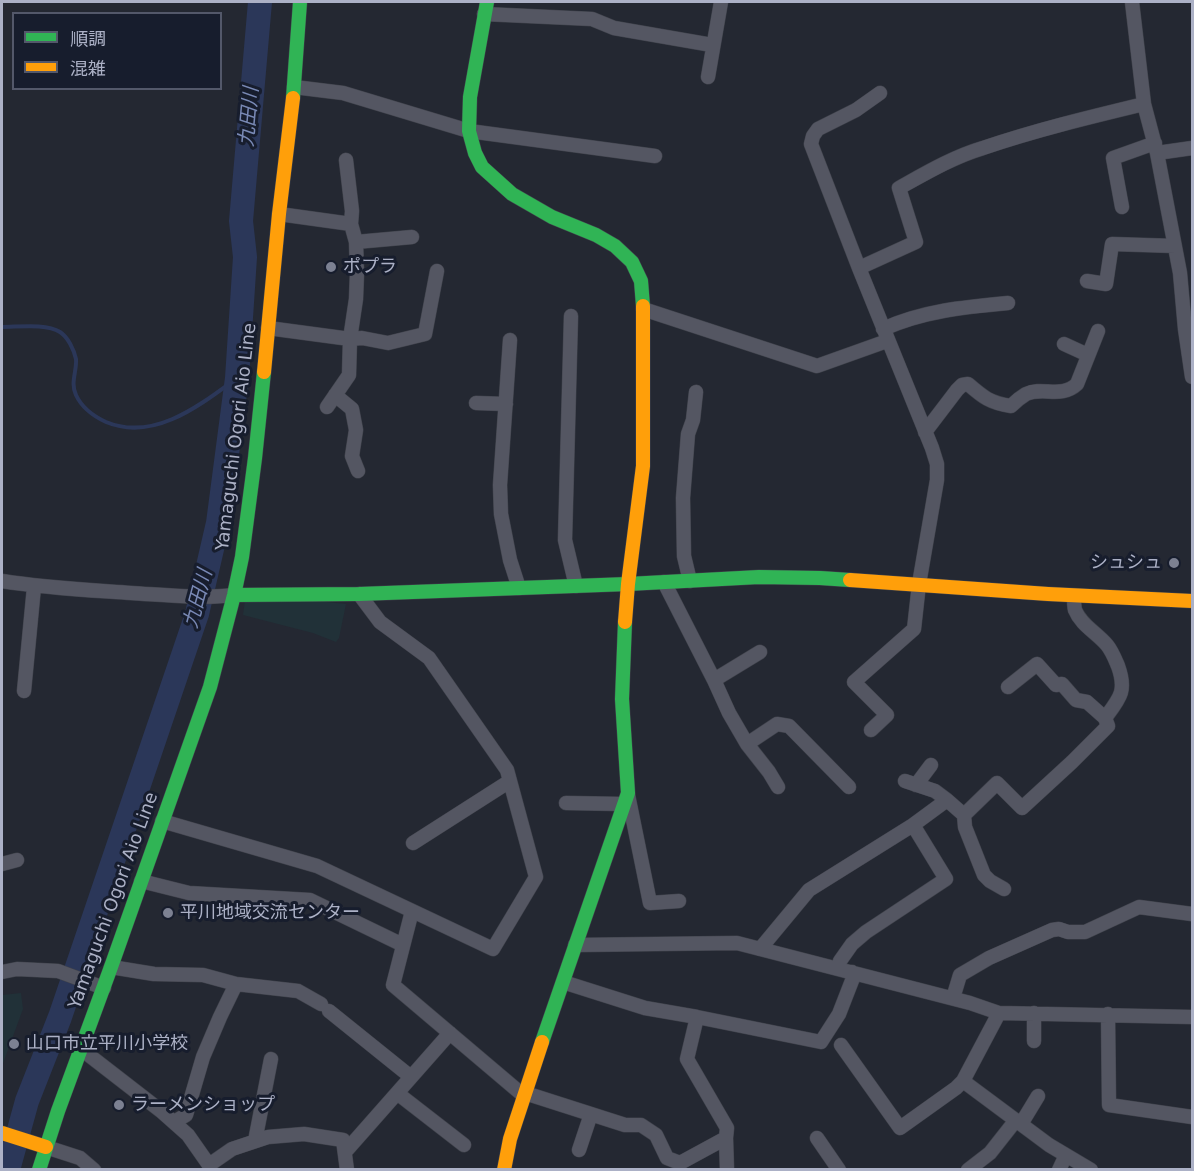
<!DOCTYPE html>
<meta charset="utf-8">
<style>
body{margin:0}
#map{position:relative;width:1194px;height:1171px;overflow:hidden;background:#242832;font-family:"DejaVu Sans","Noto Sans JP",sans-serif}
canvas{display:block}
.frame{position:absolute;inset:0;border:3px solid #acb1c6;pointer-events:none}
.legend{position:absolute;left:12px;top:12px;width:210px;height:78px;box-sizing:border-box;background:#171d2d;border:2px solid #53586a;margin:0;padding:8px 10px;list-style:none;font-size:18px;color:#acb1c6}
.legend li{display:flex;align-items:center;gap:12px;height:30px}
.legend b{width:30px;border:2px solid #53586a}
</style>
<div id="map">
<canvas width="1194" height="1171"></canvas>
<div class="frame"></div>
<ul class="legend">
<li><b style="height:8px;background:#30b455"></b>順調</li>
<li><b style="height:8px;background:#ff9f0a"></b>混雑</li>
</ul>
</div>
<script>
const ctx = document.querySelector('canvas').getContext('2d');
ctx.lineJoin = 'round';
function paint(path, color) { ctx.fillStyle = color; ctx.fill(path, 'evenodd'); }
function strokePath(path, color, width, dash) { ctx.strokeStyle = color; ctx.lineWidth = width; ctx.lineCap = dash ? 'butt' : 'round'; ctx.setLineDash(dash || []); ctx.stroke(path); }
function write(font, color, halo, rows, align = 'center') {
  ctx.font = font + ' "DejaVu Sans","Noto Sans JP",sans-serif'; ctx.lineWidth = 6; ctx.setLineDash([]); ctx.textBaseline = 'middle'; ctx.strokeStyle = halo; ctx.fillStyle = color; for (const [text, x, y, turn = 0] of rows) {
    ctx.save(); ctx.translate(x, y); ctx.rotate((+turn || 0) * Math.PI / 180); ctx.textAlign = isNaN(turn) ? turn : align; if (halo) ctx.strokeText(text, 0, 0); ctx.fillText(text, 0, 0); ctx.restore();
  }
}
const green = new Path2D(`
 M 245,600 L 308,600 L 346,604 L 339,638 L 336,642 L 313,633 L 243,615 Z
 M 21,993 L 23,1009 L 2,1066 L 2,995 Z`);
const stream = new Path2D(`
 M 2,327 C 18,327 46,323 60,332 C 68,337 74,350 76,359 C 77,371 70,383 76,395 C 82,408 93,416 106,422 C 154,442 200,405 237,378`);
const river = new Path2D(`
 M 8,1170 L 27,1101 L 60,1017 L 197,614 L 218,523 L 237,378 L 245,257 L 241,221 L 260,2`);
const street = new Path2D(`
 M 1132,2 L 1144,104 L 1157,153 L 1180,273 L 1185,329 L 1192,377
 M 484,14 L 592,19 L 614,28 L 712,45
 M 708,77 L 721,2
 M 294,87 L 343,93 L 469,131 L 655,156
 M 1157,153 L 1192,148
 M 346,160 L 352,211 L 351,224
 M 1122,207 L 1113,158 L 1155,143
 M 279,214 L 351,224 L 356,242 L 357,273 L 356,299 L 350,339 L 349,375 L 327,407
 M 356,242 L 412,237
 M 859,268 L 811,144 L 813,136 L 818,129 L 856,110 L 880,93
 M 1087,281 L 1106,284 L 1112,244 L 1175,246
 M 643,309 L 817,366 L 887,341
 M 571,316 L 565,540 L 576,586
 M 268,328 L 350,339 L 362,338 L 388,343 L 425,334 L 437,271
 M 883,329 C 923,311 964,307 1008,303
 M 510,340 L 500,485 L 501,514 L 510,560 L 519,588
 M 1064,344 L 1088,355
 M 335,395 L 352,409 L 356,430 L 352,456 L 358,471
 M 476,403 L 506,404
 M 925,432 L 957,390 L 962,385 L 968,384 C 983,397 990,403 1011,406 C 1015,402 1021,397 1026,394 C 1043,386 1061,399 1077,384 L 1098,331
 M 2,581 C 45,588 88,590 131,593 C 165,595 200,599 234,595
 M 690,581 L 684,556 L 683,498 L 688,434 L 693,420 L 696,392
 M 664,582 L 714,680 L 729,713 L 747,744 L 769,772 L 778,787
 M 714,680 L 760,652
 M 1008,687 L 1037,664 L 1056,685 L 1062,684 L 1076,700 L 1087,702 L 1105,718 C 1120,698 1127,691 1118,666 C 1115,659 1112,651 1107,645 C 1097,633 1081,625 1075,610 C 1074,606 1074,600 1074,596
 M 24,691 L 34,587
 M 871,730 L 887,715 L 854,682 L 914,629 L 919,584 L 937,480 L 937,464 L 932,448 L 859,268 L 916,242 L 899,188 C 926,173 953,157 983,148 C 1036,130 1090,117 1144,104
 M 747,744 L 777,724 L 789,726 L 849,787
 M 905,781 L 935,791 L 947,800
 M 916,785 L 931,765
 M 628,795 L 650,903 L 679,901
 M 566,803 L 624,804
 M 964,815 L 965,827 L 984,875 L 990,881 L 1004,889
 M 162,821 L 317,866 L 493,949 L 536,877 L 507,770 L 429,658 L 380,622 L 359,594
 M 913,825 L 947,800 L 964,815 L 997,783 L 1022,808 L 1072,762 L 1108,726 L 1105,718
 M 413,843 L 510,781
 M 2,864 L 17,860
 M 141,881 L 189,893 L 310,900 L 403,945
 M 411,915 L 393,985 L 524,1096
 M 575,945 L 737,943 L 970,1003 L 999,1013 L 1192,1017
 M 760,949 L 809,890 L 913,825 L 946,879 L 866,932 L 852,944 L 840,961 L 839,969
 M 111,967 L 154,974 L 203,975 L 236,984 L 298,991 L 321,1004
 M 2,972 L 17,969 L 58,971 L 104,988
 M 563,982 L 645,1008 L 697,1017 L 821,1042 L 839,1014 L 853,978 L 852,972
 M 953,998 L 960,975 L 989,958 L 1052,930 L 1059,929 L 1068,932 L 1085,932 L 1139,907 L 1192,914
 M 329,1011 L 411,1077
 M 1108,1014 L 1109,1105 L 1192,1117
 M 697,1017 L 687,1059 L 727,1128 L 726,1138
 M 1034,1041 L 1034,1013
 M 841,1045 L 900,1128 L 956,1088 L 963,1081 L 999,1013
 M 81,1049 L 161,1111 L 188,1135 L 209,1165 L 232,1149 L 268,1137 L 304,1134 L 343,1140 L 347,1170
 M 963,1081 L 1049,1145 L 1091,1170
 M 397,1093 L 464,1145
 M 525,1093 L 625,1125 L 641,1125 L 656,1135 L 667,1158 L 680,1163 L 726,1138 L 727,1170
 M 174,1122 L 186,1115 L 203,1057 L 220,1017 L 236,984
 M 1021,1124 L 1038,1096
 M 817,1138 L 839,1170
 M 255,1141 L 271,1059
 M 46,1147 L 80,1158 L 94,1170
 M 579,1150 L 591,1114
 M 345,1152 L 450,1033
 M 968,1170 L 990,1153 L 1016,1120
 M 1059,1170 L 1066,1155`);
const fast = new Path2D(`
 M 487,2 L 470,97 L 469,131 L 475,153 L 482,167 L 512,194 L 552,217 L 596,235 L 615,246 L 632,262 L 641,281 L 643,306
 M 293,98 L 300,2
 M 234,595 L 359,594 L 628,584 L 759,577 L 820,578 L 850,580
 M 542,1042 L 628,793 L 622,699 L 625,622
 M 39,1170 L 58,1111 L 111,967 L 210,687 L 234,595 L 242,557 L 255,458 L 264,372`);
const slow = new Path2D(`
 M 264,372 L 279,214 L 293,98
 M 850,580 L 1048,594 L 1192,601
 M 625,622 L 628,584 L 643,466 L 643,306
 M 2,1133 L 46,1147
 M 504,1170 L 510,1139 L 542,1042`);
const markers = [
 [331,267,6,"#7c8192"],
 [1174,563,6,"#7c8192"],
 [168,913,6,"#7c8192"],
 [14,1044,6,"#7c8192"],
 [119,1105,6,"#7c8192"]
];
const poiNames = [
 ["ポプラ",343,267],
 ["シュシュ",1162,563,"right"],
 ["平川地域交流センター",180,913],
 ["山口市立平川小学校",26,1044],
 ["ラーメンショップ",131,1105]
];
const streetNames = [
 ["Yamaguchi Ogori Aio Line",237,437,-83],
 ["Yamaguchi Ogori Aio Line",114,901,-70]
];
const waterNames = [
 ["九田川",250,117,-85],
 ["九田川",199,599,-75]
];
paint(green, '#213138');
strokePath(stream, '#2b3759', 4);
strokePath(river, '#2b3759', 24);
strokePath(street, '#40434c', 15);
strokePath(fast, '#40434c', 15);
strokePath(slow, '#40434c', 15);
strokePath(street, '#545662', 14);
strokePath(fast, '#30b455', 14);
strokePath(slow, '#ff9f0a', 14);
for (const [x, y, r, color] of markers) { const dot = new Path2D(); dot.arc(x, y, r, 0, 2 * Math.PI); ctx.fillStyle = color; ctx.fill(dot); strokePath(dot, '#171d2d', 2); }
write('18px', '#acb1c6', '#171d2d', poiNames, 'left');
write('18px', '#acb1c6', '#171d2d', streetNames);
write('italic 20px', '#7989b5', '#171d2d', waterNames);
</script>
